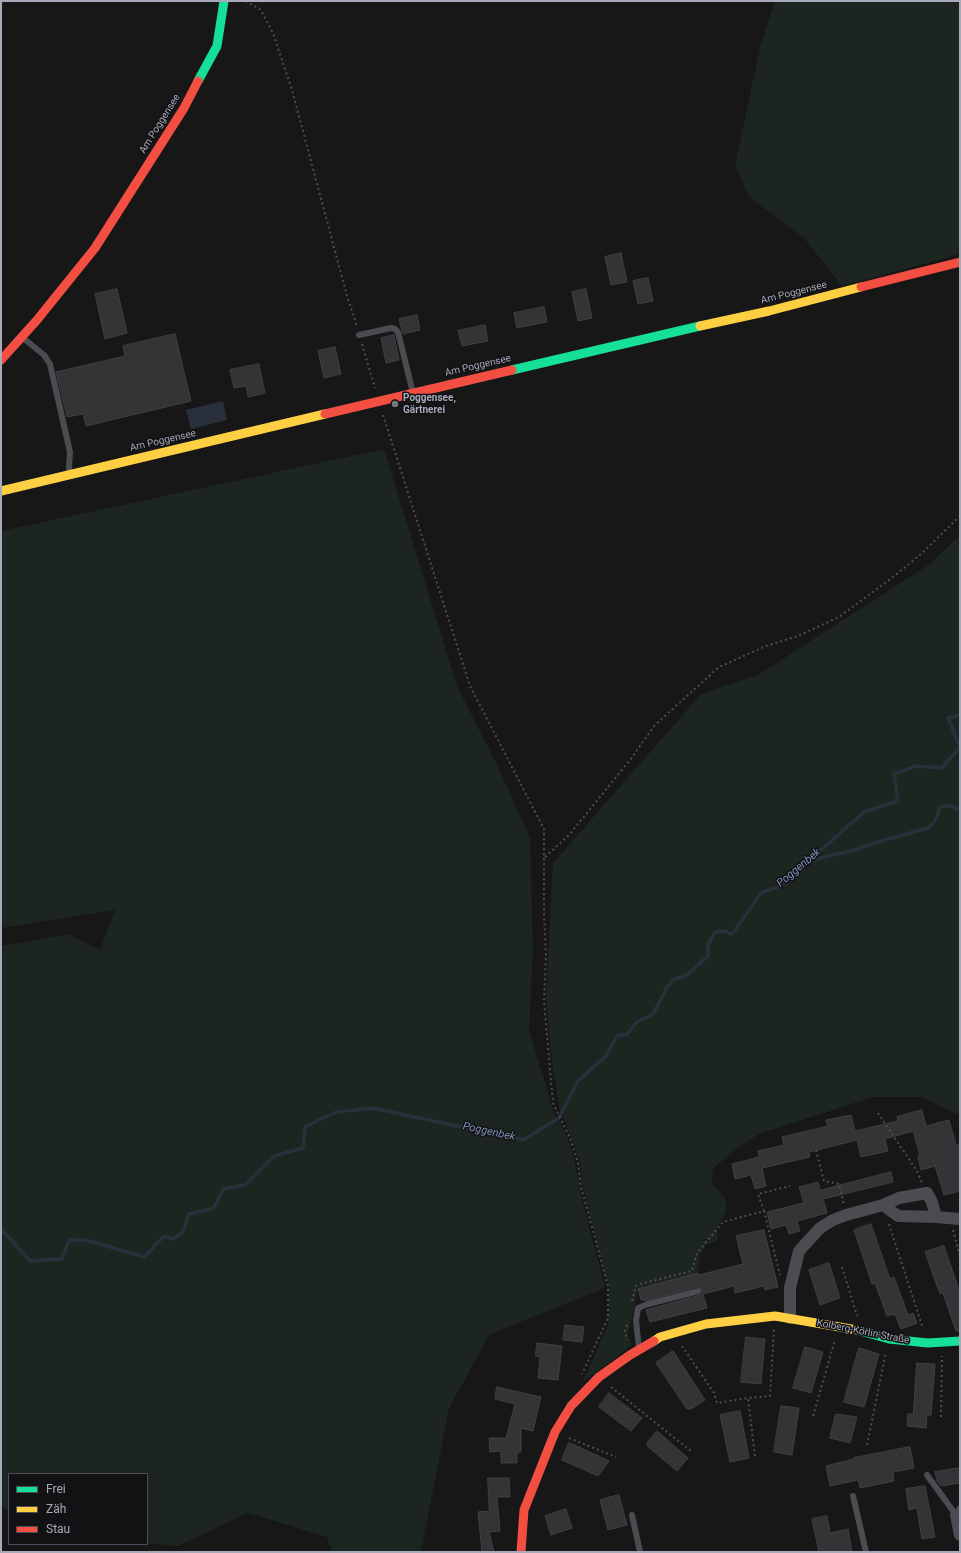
<!DOCTYPE html>
<meta charset="utf-8">
<style>
body{margin:0}
#map{position:relative;width:961px;height:1553px;overflow:hidden;background:#171718;font-family:Roboto,sans-serif}
canvas{display:block}
.frame{position:absolute;inset:0;border:2px solid #a7aab9;pointer-events:none}
.legend{position:absolute;left:8px;top:1473px;width:140px;height:72px;box-sizing:border-box;background:#121114;border:1px solid #4e4e56;margin:0;padding:5px 7px;list-style:none;font-size:12px;color:#a7aab9}
.legend li{display:flex;align-items:center;gap:8px;height:20px}
.legend b{width:20px;border:1px solid #4e4e56}
</style>
<div id="map">
<canvas width="961" height="1553"></canvas>
<div class="frame"></div>
<ul class="legend">
<li><b style="height:5px;background:#16e098"></b>Frei</li>
<li><b style="height:5px;background:#ffcf43"></b>Zäh</li>
<li><b style="height:5px;background:#f24e42"></b>Stau</li>
</ul>
</div>
<script>
const ctx = document.querySelector('canvas').getContext('2d');
ctx.lineJoin = 'round';
function paint(path, color) { ctx.fillStyle = color; ctx.fill(path, 'evenodd'); }
function strokePath(path, color, width, dash) { ctx.strokeStyle = color; ctx.lineWidth = width; ctx.lineCap = dash ? 'butt' : 'round'; ctx.setLineDash(dash || []); ctx.stroke(path); }
function write(font, color, halo, rows, align = 'center') {
  ctx.font = font + ' Roboto,sans-serif'; ctx.lineWidth = 3; ctx.setLineDash([]); ctx.textBaseline = 'middle'; ctx.strokeStyle = halo; ctx.fillStyle = color; for (const [text, x, y, turn = 0] of rows) {
    ctx.save(); ctx.translate(x, y); ctx.rotate((+turn || 0) * Math.PI / 180); ctx.textAlign = isNaN(turn) ? turn : align; if (halo) ctx.strokeText(text, 0, 0); ctx.fillText(text, 0, 0); ctx.restore();
  }
}
const green = new Path2D(`
 M 775,1 L 960,1 L 960,254 L 842,286 L 804,238 L 749,197 L 735,166 L 760,47 Z
 M 384,449 L 457,686 L 498,767 L 530,837 L 533,951 L 529,1030 L 554,1113 C 574,1140 576,1174 584,1206 C 590,1233 598,1260 605,1286 L 602,1289 L 490,1334 L 449,1408 L 421,1552 L 332,1552 L 327,1537 L 248,1513 L 178,1546 L 147,1543 L 147,1474 L 9,1474 L 9,1511 L 1,1506 L 1,946 L 69,934 L 100,950 L 115,910 L 1,928 L 1,531 Z
 M 960,535 L 960,1116 L 923,1097 L 873,1097 L 759,1134 L 732,1152 L 713,1169 L 712,1184 C 730,1199 731,1209 717,1227 L 718,1240 L 706,1245 L 704,1249 L 700,1253 L 698,1273 L 638,1289 L 628,1336 L 632,1345 L 582,1383 L 608,1325 L 609,1287 L 587,1204 L 582,1184 L 580,1162 L 561,1111 L 560,1111 L 551,1055 L 546,997 L 553,863 L 701,694 L 758,675 L 930,564 Z`);
const water = new Path2D(`
 M 223,401 L 227,420 L 191,429 L 186,410 Z`);
const stream = new Path2D(`
 M 811,860 L 855,850 L 874,843 L 928,828 L 935,821 L 940,807 C 948,805 953,805 960,811
 M 1,1229 L 30,1261 L 62,1259 L 69,1240 L 86,1240 L 144,1257 L 164,1236 L 173,1239 L 183,1232 L 189,1214 L 214,1208 L 223,1189 L 245,1185 L 274,1156 L 303,1148 L 305,1127 L 336,1112 L 372,1108 L 523,1140 L 559,1118 L 578,1081 L 606,1056 L 617,1036 L 627,1034 L 637,1022 L 653,1014 L 667,987 L 673,980 L 687,975 L 708,956 L 708,944 L 715,932 L 724,931 L 732,934 L 762,892 L 779,887 L 864,812 L 898,801 L 894,774 L 916,766 L 942,768 L 960,747 L 948,718 L 960,715`);
const building = new Path2D(`
 M 621,253 L 627,282 L 611,285 L 605,257 Z
 M 648,278 L 653,301 L 638,304 L 633,281 Z
 M 117,289 L 127,333 L 105,339 L 95,294 Z
 M 586,289 L 592,318 L 578,321 L 572,292 Z
 M 544,307 L 547,322 L 517,328 L 514,313 Z
 M 417,315 L 420,330 L 403,334 L 399,319 Z
 M 485,325 L 488,341 L 462,346 L 458,331 Z
 M 175,334 L 191,401 L 86,426 L 83,414 L 67,417 L 56,372 L 125,356 L 123,346 Z
 M 394,335 L 399,360 L 386,363 L 381,338 Z
 M 335,347 L 341,374 L 324,378 L 318,351 Z
 M 259,364 L 265,393 L 248,397 L 246,386 L 234,388 L 230,370 Z
 M 922,1110 L 926,1126 L 949,1120 L 956,1145 L 960,1144 L 960,1191 L 944,1195 L 935,1166 L 921,1170 L 918,1156 L 920,1155 L 913,1131 L 885,1139 L 888,1151 L 861,1157 L 857,1140 L 809,1152 L 810,1157 L 762,1168 L 766,1186 L 755,1189 L 751,1175 L 735,1179 L 732,1164 L 759,1157 L 758,1151 L 784,1145 L 782,1137 L 828,1126 L 826,1120 L 851,1115 L 855,1131 L 898,1121 L 897,1117 Z
 M 891,1172 L 893,1182 L 823,1199 L 827,1213 L 797,1221 L 800,1231 L 789,1234 L 786,1225 L 771,1229 L 767,1212 L 804,1203 L 799,1187 L 818,1182 L 820,1190 Z
 M 871,1224 L 890,1279 L 894,1277 L 908,1315 L 913,1313 L 917,1323 L 901,1329 L 895,1314 L 887,1316 L 875,1283 L 872,1284 L 854,1230 Z
 M 764,1230 L 778,1287 L 765,1290 L 764,1286 L 735,1293 L 734,1286 L 703,1294 L 707,1308 L 650,1322 L 646,1310 L 700,1295 L 703,1293 L 703,1290 L 701,1287 L 698,1287 L 644,1301 L 644,1299 L 641,1300 L 638,1289 L 698,1273 L 699,1275 L 743,1264 L 736,1236 Z
 M 944,1246 L 960,1293 L 960,1331 L 956,1331 L 943,1293 L 940,1294 L 925,1252 Z
 M 829,1263 L 840,1298 L 820,1305 L 809,1270 Z
 M 565,1325 L 584,1327 L 582,1342 L 563,1340 Z
 M 746,1337 L 765,1339 L 761,1384 L 741,1382 Z
 M 537,1343 L 562,1346 L 558,1380 L 538,1378 L 540,1357 L 536,1356 Z
 M 805,1347 L 823,1352 L 811,1393 L 793,1388 Z
 M 859,1348 L 879,1354 L 864,1407 L 844,1402 Z
 M 673,1351 L 705,1400 L 691,1409 L 687,1409 L 656,1363 Z
 M 917,1363 L 935,1364 L 931,1415 L 927,1415 L 926,1428 L 907,1426 L 908,1414 L 913,1414 Z
 M 497,1387 L 541,1397 L 533,1431 L 521,1428 L 521,1452 L 517,1452 L 517,1463 L 501,1463 L 501,1451 L 490,1452 L 489,1438 L 506,1438 L 515,1404 L 495,1399 Z
 M 609,1393 L 642,1418 L 631,1431 L 599,1407 Z
 M 781,1406 L 799,1408 L 792,1455 L 774,1452 Z
 M 740,1411 L 749,1458 L 730,1462 L 720,1415 Z
 M 836,1414 L 857,1417 L 850,1443 L 830,1438 Z
 M 657,1431 L 688,1458 L 677,1471 L 647,1446 L 647,1443 Z
 M 569,1443 L 579,1447 L 609,1461 L 598,1476 L 562,1460 Z
 M 910,1447 L 914,1468 L 893,1472 L 894,1481 L 860,1488 L 858,1480 L 830,1486 L 826,1466 L 854,1459 L 854,1458 Z
 M 960,1468 L 960,1483 L 941,1486 L 937,1481 L 935,1472 Z
 M 488,1478 L 509,1478 L 510,1497 L 497,1497 L 500,1531 L 489,1532 L 494,1552 L 482,1552 L 478,1512 L 489,1511 Z
 M 925,1486 L 935,1537 L 922,1539 L 917,1508 L 909,1510 L 906,1489 Z
 M 619,1495 L 627,1525 L 608,1530 L 600,1500 Z
 M 566,1509 L 572,1528 L 551,1535 L 545,1516 Z
 M 827,1516 L 830,1533 L 848,1529 L 852,1552 L 819,1552 L 812,1519 Z`);
const path = new Path2D(`
 M 246,1 L 261,10 L 273,33 L 292,90 L 347,296 L 357,326
 M 362,344 L 375,388
 M 383,415 L 470,686 L 544,829 L 544,916 L 546,954 L 544,1002 L 553,1103 L 570,1138 L 578,1163 L 581,1187 L 604,1271 L 608,1286 L 608,1318 L 582,1374
 M 545,857 L 569,835 L 630,760 L 655,725 L 719,667 L 766,646 L 798,636 L 839,617 L 893,577 L 921,554 L 960,516
 M 878,1113 L 917,1171 L 922,1183
 M 816,1150 L 824,1181 L 839,1184 L 844,1205
 M 764,1211 L 758,1194 L 790,1186
 M 889,1224 L 923,1329
 M 953,1230 L 960,1256
 M 842,1267 L 857,1316
 M 632,1301 L 636,1286 L 640,1284 L 692,1271 L 697,1253 L 723,1222 L 764,1211 L 780,1275
 M 627,1325 L 625,1331 L 627,1340
 M 682,1346 L 714,1393 L 717,1403 L 748,1398
 M 611,1387 L 692,1452
 M 813,1416 L 835,1340
 M 941,1417 L 942,1356
 M 569,1438 L 616,1457
 M 867,1445 L 886,1352
 M 755,1456 L 748,1398 L 770,1396 L 774,1329`);
const lane = new Path2D(`
 M 359,335 L 391,328 L 395,329 L 398,332 L 413,393
 M 23,338 L 44,355 L 50,364 L 70,452 L 69,467 L 70,474
 M 639,1348 L 636,1321 L 638,1308 L 648,1304 L 699,1291
 M 927,1475 L 956,1515 L 960,1508
 M 853,1496 L 866,1552
 M 632,1515 L 640,1552`);
const street = new Path2D(`
 M 936,1217 L 960,1219
 M 790,1318 L 790,1288 L 799,1251 L 820,1228 L 833,1220 L 846,1215 L 883,1205 L 899,1198 L 927,1193 L 932,1202 L 936,1217 L 898,1216 L 883,1205
 M 956,1515 L 960,1535`);
const fast = new Path2D(`
 M 198,81 L 217,46 L 224,1
 M 512,370 L 700,326
 M 857,1330 L 889,1339 L 928,1343 L 960,1341`);
const slow = new Path2D(`
 M 700,326 L 769,311 L 861,287
 M 1,491 L 325,414
 M 654,1341 L 660,1337 L 706,1324 L 775,1316 L 857,1330`);
const jam = new Path2D(`
 M 861,287 L 960,262
 M 1,360 L 37,320 L 95,248 L 184,108 L 198,81
 M 325,414 L 512,370
 M 521,1552 L 524,1510 L 555,1432 L 571,1406 L 599,1377 L 630,1355 L 654,1341`);
const markers = [
 [395,404,4,"#757781"]
];
const streetNames = [
 ["Am Poggensee",160,124,-58],
 ["Am Poggensee",794,293,-14],
 ["Am Poggensee",478,366,-13],
 ["Am Poggensee",163,441,-13],
 ["Kolberg-Körlin-Straße",863,1332,11]
];
const poiNames = [
 ["Poggensee,",403,398],
 ["Gärtnerei",403,410]
];
const waterNames = [
 ["Poggenbek",799,868,-40],
 ["Poggenbek",489,1132,12]
];
paint(green, '#1d2520');
paint(water, '#29303b');
strokePath(stream, '#29303b', 3.5);
paint(building, '#343436');
strokePath(building, '#404044', 1);
strokePath(path, '#4d4d52', 2, [2, 3]);
strokePath(lane, '#4b4c51', 6);
strokePath(street, '#4b4c51', 12);
strokePath(fast, '#16e098', 9);
strokePath(slow, '#ffcf43', 9);
strokePath(jam, '#f24e42', 9);
for (const [x, y, r, color] of markers) { const dot = new Path2D(); dot.arc(x, y, r, 0, 2 * Math.PI); ctx.fillStyle = color; ctx.fill(dot); strokePath(dot, '#121114', 1.5); }
write('10px', '#a7aab9', '#121114', streetNames);
write('bold 10px', '#a7aab9', '#121114', poiNames, 'left');
write('italic 11px', '#7c90b7', '#121114', waterNames);
</script>
